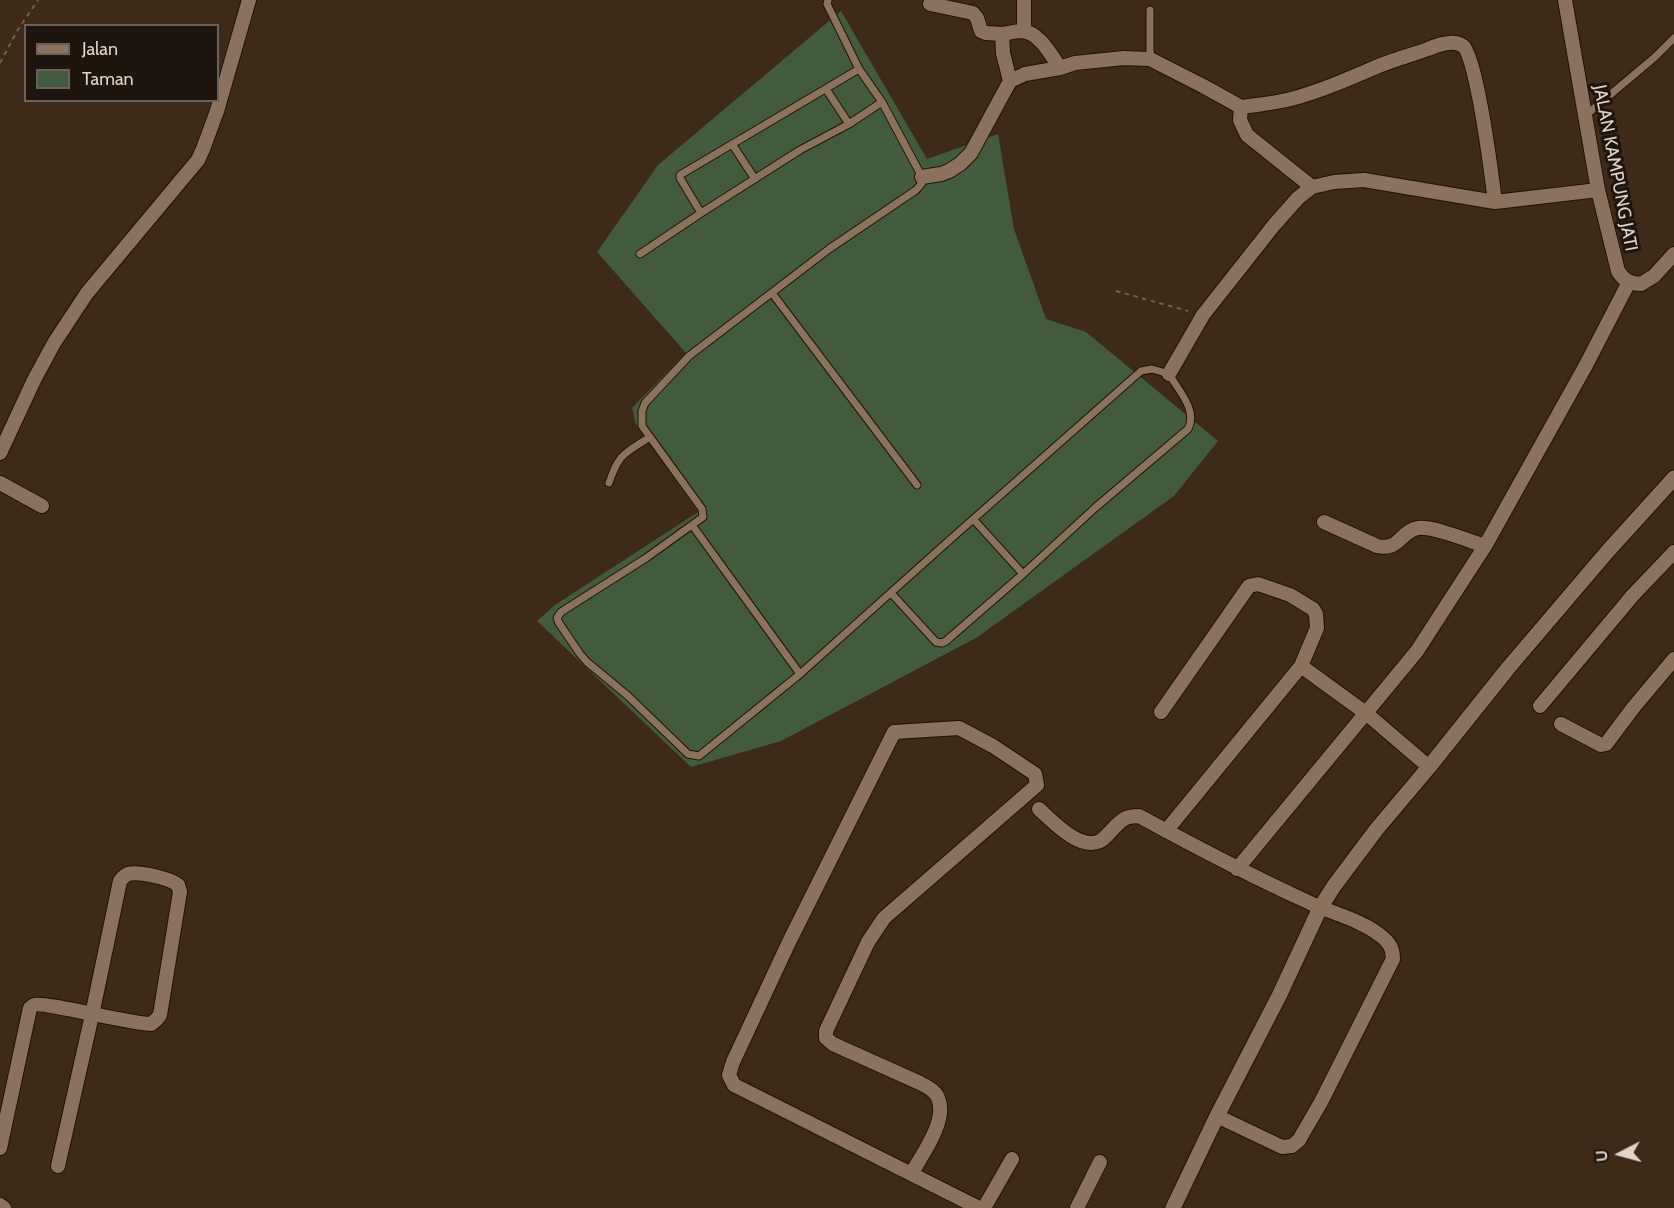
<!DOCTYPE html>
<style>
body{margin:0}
#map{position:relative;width:1674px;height:1208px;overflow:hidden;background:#3e2a19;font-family:Cabin,sans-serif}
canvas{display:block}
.legend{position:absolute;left:24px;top:24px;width:195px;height:78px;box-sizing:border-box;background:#1e150e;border:2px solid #6c6158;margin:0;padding:8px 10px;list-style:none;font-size:18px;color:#e0d3c8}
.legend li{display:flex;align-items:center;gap:12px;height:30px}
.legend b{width:30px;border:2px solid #6c6158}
.north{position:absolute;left:1590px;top:1124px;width:60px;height:60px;-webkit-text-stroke:4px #1e150e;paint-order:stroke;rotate:264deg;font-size:16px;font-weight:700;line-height:24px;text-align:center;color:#e0d3c8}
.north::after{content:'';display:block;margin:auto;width:21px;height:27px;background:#e0d3c8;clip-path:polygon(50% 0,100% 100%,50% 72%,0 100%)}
</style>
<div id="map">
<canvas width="1674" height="1208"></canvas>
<ul class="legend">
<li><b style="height:8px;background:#8a725f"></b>Jalan</li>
<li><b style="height:16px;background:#425a3d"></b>Taman</li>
</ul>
<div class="north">U</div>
</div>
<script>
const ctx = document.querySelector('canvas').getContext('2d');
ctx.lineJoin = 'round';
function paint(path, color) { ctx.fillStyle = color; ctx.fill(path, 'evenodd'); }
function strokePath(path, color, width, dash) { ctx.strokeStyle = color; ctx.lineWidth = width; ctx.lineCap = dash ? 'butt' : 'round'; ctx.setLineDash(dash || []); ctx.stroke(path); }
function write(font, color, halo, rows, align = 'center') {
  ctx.font = font + ' Cabin,sans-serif'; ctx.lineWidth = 6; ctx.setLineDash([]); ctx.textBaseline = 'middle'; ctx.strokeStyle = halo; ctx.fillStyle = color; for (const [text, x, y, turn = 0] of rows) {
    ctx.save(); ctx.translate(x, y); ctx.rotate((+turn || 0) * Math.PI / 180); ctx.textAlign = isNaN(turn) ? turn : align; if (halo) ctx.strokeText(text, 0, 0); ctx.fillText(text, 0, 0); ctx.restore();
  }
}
const green = new Path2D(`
 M 841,11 L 927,159 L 998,134 L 1014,229 L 1046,319 L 1086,332 L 1218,441 L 1174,496 L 976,638 L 781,741 L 691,767 L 537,621 L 555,605 L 698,512 L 636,424 L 632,408 L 686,353 L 597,252 L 658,165 Z`);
const path = new Path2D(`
 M 0,63 L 17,31 L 38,0
 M 1116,291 L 1188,311`);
const lane = new Path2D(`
 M 828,0 L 827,4 L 859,69 L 882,102 L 922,177 L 922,183 L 916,190 L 829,249 L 689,356 L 645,403 L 642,411 L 642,426 L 702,509 L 703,517 L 646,558 L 561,612 L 557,618 L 559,623 L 580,654 L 587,662 L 628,696 L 688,754 L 699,756 L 800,674 L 953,537 L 1141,371 L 1152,369 L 1169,374 C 1178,390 1198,410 1188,429 L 1096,507 L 1023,574 L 946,641 L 942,643 L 936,642 L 891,593
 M 1150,59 L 1150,10
 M 826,89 L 849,124
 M 1585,116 L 1655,57 L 1674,38
 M 732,144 L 755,179
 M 701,213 L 680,178 L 680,175 L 859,69
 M 640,254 L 701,213 L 800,150 L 849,124 L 882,102
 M 772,293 L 917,485
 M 609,483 C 619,453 624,454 650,437
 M 974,520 L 1023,574
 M 692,525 L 800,674`);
const street = new Path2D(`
 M 1565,0 L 1598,190 L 1618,271 C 1623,280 1631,284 1641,284 L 1654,276 L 1674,254
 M 930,4 L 973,13 L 977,18 L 981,31 L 986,33 L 1002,34
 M 1024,31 L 1024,0
 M 1010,81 L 1003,53 L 1002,34 C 1008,33 1016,31 1022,31 C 1039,32 1051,55 1060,68
 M 1241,107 C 1258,105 1275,103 1291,99 C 1321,91 1348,79 1376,67 C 1393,60 1411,55 1428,49 C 1437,45 1454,39 1463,46 C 1477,57 1492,178 1495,202 L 1598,190
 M 922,177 L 941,174 L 949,171 L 960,164 L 971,153 L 1010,81 L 1025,74 L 1060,68 L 1075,63 L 1124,58 L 1150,59 L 1203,86 L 1241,107 L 1240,120 L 1247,135 L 1312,187
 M 1169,374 L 1203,315 L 1274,225 L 1298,198 L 1312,187 L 1334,182 L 1364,180 L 1495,202
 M 0,453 L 34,380 L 54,343 L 87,293 L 198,160 L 203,149 L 217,111 L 249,0
 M 0,483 L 42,506
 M 1324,522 L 1377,546 C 1400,551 1400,531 1418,528 C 1434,526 1469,541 1485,546
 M 1301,666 L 1367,714 L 1429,767
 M 1540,706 L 1633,595 L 1674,552
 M 1161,712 L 1249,586 L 1258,584 L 1290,595 L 1313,609 L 1316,614 L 1317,628 L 1301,666 L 1166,831
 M 1561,724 L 1601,745 L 1606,744 L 1633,708 L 1674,659
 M 1039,809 C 1052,821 1080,851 1100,841 C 1104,839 1108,834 1111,831 C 1121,821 1123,816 1139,816 C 1194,846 1249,875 1306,901 C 1330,913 1360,919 1381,936 C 1389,942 1393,948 1393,959 L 1321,1102 L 1299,1140 L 1292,1146 L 1282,1147 L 1217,1116
 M 1237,869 L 1417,651 L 1485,546 L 1586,365 L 1629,282
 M 0,1148 L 30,1008 C 32,1007 32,1006 34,1005 C 42,1001 131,1024 151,1024 L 157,1019 L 160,1015 L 180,892 L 178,885 C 169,878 138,871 128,874 C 124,876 122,878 120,881 L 92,1015 L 58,1166
 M 911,1174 C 922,1155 948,1120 938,1098 C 935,1090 927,1087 920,1083 L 833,1044 L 826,1038 L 826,1031 L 868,942 L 884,918 L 1037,785 L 1035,774 L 993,746 L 959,728 L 894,732 L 789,942 L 733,1062 L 729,1075 L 734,1085 L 979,1208
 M 0,1205 L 4,1208
 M 984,1208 L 1012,1159
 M 1077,1208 L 1100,1162`);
const secondary = new Path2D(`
 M 1173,1208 L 1217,1116 L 1279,996 L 1320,908 L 1334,886 L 1376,830 L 1429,767 L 1509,667 L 1607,552 L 1674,478`);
const streetNames = [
 ["JALAN KAMPUNG JATI",1615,168,79]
];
paint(green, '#425a3d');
strokePath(lane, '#251203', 9);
strokePath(street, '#251203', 16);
strokePath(secondary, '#251203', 17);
strokePath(path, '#726051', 2, [4.5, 4.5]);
strokePath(lane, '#8a725f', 7);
strokePath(street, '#8a725f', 14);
strokePath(secondary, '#8a725f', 15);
write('18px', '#e0d3c8', '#1e150e', streetNames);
</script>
